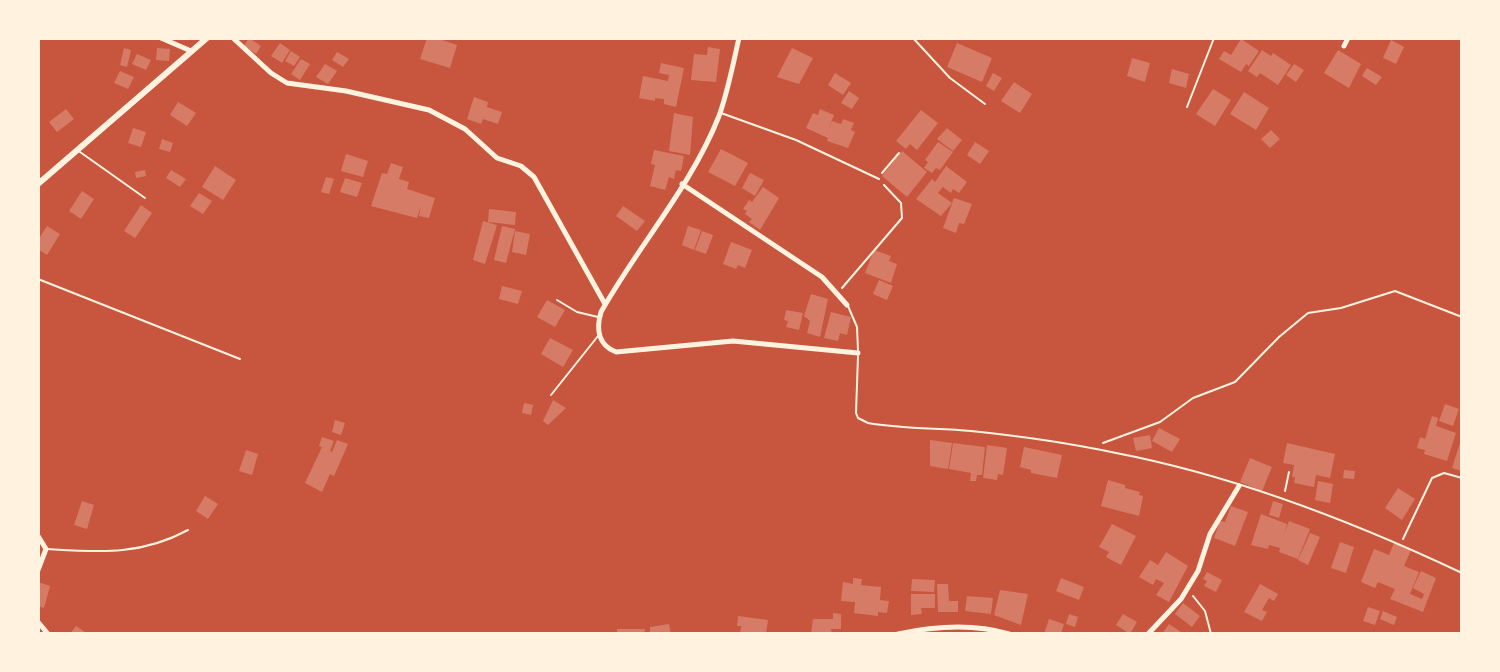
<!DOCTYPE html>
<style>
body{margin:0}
#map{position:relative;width:1500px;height:672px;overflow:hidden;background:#c8553d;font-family:"Golos Text",sans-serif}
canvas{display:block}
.frame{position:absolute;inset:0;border:40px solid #fff3e0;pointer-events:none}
</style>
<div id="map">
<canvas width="1500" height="672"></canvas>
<div class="frame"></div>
</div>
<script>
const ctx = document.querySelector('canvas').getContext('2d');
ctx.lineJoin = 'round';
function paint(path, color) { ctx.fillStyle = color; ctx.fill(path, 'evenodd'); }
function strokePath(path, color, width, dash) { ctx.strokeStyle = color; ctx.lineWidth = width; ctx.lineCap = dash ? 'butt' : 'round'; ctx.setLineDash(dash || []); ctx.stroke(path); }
const building = new Path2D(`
 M 249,38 L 261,46 L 256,54 L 244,46 Z
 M 427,38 L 436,38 L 457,45 L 450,68 L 420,59 Z
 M 1241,39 L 1259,51 L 1249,66 L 1246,64 L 1241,72 L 1219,59 L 1224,51 L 1231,55 Z
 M 1391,40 L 1404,47 L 1396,64 L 1383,58 Z
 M 280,43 L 290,50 L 282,63 L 271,56 Z
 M 957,43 L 992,58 L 982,82 L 947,67 Z
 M 708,47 L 720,49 L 716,82 L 691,80 L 694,54 L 707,55 Z
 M 124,48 L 131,50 L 127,67 L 120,65 Z
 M 157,48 L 170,49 L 169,61 L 156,60 Z
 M 792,48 L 813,58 L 799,84 L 777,77 Z
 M 1262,50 L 1271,56 L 1273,53 L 1291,65 L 1278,85 L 1260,73 L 1257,77 L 1248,71 Z
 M 1338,50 L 1361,64 L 1349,88 L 1324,73 Z
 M 291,51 L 300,57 L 294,66 L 285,61 Z
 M 337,52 L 349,59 L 343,67 L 332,60 Z
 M 137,54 L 151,60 L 146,70 L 132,64 Z
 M 1132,58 L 1150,63 L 1145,82 L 1127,76 Z
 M 301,59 L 310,64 L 300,80 L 291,74 Z
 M 661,63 L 684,68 L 676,107 L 664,104 L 664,99 L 655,98 L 655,101 L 639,98 L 643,76 L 668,81 L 669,75 L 659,73 Z
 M 325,64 L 337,71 L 328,84 L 316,77 Z
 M 1294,64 L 1304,70 L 1296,82 L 1286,75 Z
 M 1367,68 L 1382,77 L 1376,85 L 1362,76 Z
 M 1172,69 L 1189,74 L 1186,88 L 1169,83 Z
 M 120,71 L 134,77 L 128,89 L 114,83 Z
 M 835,73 L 851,83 L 843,95 L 828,85 Z
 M 993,73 L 1002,78 L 994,91 L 986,86 Z
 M 1014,82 L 1032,94 L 1020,113 L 1001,101 Z
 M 1213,89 L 1231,100 L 1215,126 L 1196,114 Z
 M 849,91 L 859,98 L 852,109 L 841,103 Z
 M 1244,92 L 1269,108 L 1256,130 L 1230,114 Z
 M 474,97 L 488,102 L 487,107 L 502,112 L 498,124 L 483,119 L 481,124 L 467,119 Z
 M 178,102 L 196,113 L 187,126 L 170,115 Z
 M 66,109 L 74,119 L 57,132 L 49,122 Z
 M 820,109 L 834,115 L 827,132 L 832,121 L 841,124 L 843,119 L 854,123 L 851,130 L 855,132 L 848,148 L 827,141 L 828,138 L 806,128 L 813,113 L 818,115 Z
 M 921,110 L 938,123 L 917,150 L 910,144 L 906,149 L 896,141 Z
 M 674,113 L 693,117 L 690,155 L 669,151 Z
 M 133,128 L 146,132 L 141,147 L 128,143 Z
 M 947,128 L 962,140 L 953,151 L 937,139 Z
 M 1271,130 L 1280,139 L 1270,148 L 1261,139 Z
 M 162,139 L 173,143 L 170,152 L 159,149 Z
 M 938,142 L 953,152 L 940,170 L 936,168 L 932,173 L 924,168 L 928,162 L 925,160 Z
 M 975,142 L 989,151 L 980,164 L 967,155 Z
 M 721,149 L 748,163 L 735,186 L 708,172 Z
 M 654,150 L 684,156 L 681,171 L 676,170 L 674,179 L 669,177 L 665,190 L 650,186 L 655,165 L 651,164 Z
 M 902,151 L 927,172 L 907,197 L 882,176 Z
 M 346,154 L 368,161 L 363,177 L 341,171 Z
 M 391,163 L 403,167 L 399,179 L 409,182 L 407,189 L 435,198 L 429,218 L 419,216 L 421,206 L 417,218 L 371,206 L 382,173 L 387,174 Z
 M 215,166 L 236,180 L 223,200 L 202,187 Z
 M 946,166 L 967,182 L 959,193 L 953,189 L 951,193 L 943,187 L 938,193 L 952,203 L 941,216 L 916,199 L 932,179 L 935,182 Z
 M 145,170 L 146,176 L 136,178 L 135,172 Z
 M 171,170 L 186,179 L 180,187 L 166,178 Z
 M 750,173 L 764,180 L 755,196 L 742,188 Z
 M 326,177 L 334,179 L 329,194 L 321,192 Z
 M 345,178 L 362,183 L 357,197 L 340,192 Z
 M 763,187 L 779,198 L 760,230 L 749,222 L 752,219 L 745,214 L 747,211 L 743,209 L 749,200 L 752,202 Z
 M 82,191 L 94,199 L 81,219 L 69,211 Z
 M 199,193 L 212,201 L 203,214 L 190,206 Z
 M 954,198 L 972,204 L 964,224 L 959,223 L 956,233 L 943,228 Z
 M 141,205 L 152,213 L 135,238 L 124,231 Z
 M 623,206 L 645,221 L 637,231 L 616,216 Z
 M 489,209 L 516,212 L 515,225 L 488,222 Z
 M 483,221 L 497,225 L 485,264 L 473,260 Z
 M 47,226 L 60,234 L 47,255 L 38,249 L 38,240 Z
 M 502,226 L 515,229 L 506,263 L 494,260 Z
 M 688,226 L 701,230 L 694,250 L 682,245 Z
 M 515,231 L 530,234 L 526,255 L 512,252 Z
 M 702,231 L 713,235 L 706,254 L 695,250 Z
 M 731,242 L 752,250 L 745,268 L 738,265 L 736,269 L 723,264 Z
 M 874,250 L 891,256 L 889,261 L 897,264 L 891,283 L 865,273 Z
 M 879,280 L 893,286 L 887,300 L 873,294 Z
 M 502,286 L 522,291 L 518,304 L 499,299 Z
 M 811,294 L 828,299 L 820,337 L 807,333 L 810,321 L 804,316 Z
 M 547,300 L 565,310 L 555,327 L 537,317 Z
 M 786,310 L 803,313 L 799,330 L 786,327 L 788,321 L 784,320 Z
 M 831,312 L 851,317 L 847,335 L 840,333 L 838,341 L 824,338 Z
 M 550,338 L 573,350 L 563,367 L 541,354 Z
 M 553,400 L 566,408 L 548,425 L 543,421 Z
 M 524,403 L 533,405 L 531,415 L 522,413 Z
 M 1445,404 L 1459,409 L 1453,426 L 1439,421 Z
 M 1432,416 L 1438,418 L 1436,426 L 1456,433 L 1447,461 L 1424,454 L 1425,450 L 1417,448 L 1420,437 L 1425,439 Z
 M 335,420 L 345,423 L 341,435 L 332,432 Z
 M 1159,428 L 1180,439 L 1172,452 L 1152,441 Z
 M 1150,435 L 1152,448 L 1136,451 L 1133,438 Z
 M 322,437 L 334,441 L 330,451 L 332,452 L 337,440 L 348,444 L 334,476 L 330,474 L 322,492 L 305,483 L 322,447 L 319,446 Z
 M 1462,437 L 1462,471 L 1452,468 Z
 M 930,440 L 952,443 L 948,469 L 930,466 Z
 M 953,443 L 985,447 L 982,475 L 977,475 L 976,481 L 970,481 L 971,473 L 949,469 Z
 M 1287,443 L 1335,454 L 1330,478 L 1316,475 L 1314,487 L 1294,483 L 1295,477 L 1292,477 L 1294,465 L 1283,463 Z
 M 987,445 L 1007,448 L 1003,475 L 998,474 L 997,480 L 983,478 Z
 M 1024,447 L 1062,455 L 1057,478 L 1031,473 L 1031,470 L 1020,467 Z
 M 246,450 L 258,454 L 252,475 L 239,471 Z
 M 1250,458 L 1272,467 L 1262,491 L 1240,482 Z
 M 1344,470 L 1355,471 L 1354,479 L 1343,478 Z
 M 1108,480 L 1125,485 L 1125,488 L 1140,492 L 1139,495 L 1143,496 L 1139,516 L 1101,506 Z
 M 1318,481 L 1333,484 L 1330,503 L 1315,500 Z
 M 1398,488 L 1415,499 L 1402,520 L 1385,508 Z
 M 205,496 L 218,504 L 208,519 L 196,511 Z
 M 82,501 L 94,505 L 87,529 L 74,525 Z
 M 1273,501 L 1283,504 L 1279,518 L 1269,515 Z
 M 1231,506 L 1248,512 L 1235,546 L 1214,538 L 1220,521 L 1225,522 Z
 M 1261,514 L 1287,524 L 1284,534 L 1289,521 L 1310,529 L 1298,559 L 1279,552 L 1283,537 L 1280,548 L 1269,545 L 1268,549 L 1251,545 Z
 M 1112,524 L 1136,536 L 1121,565 L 1106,557 L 1109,552 L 1099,547 Z
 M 1310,533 L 1320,537 L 1308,565 L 1298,560 Z
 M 1340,542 L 1354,547 L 1346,573 L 1331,568 Z
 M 1394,543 L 1411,550 L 1404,566 L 1419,572 L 1410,594 L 1422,599 L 1424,594 L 1413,588 L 1421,571 L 1436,578 L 1423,612 L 1390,599 L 1395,589 L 1378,582 L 1375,588 L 1361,582 L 1374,549 L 1389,555 Z
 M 1166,552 L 1188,566 L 1169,602 L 1156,595 L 1164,583 L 1156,579 L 1153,585 L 1139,577 L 1150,560 L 1158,565 Z
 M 1207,572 L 1222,580 L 1216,592 L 1204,586 L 1207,581 L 1203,579 Z
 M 853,578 L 862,579 L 861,585 L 881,587 L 880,600 L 889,601 L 887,613 L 878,612 L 878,616 L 854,613 L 855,602 L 841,601 L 843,582 L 853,584 Z
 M 1061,578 L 1084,587 L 1079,600 L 1056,591 Z
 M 912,579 L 935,580 L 934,592 L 911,591 Z
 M 38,582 L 50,586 L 44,608 L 38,606 Z
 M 937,584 L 948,584 L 949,601 L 958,601 L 958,612 L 938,612 Z
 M 1260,584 L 1278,594 L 1274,601 L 1269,598 L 1262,610 L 1267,612 L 1262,621 L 1244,612 Z
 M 1000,590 L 1028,594 L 1021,625 L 994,615 Z
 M 911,594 L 935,594 L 935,608 L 921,608 L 922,614 L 911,615 Z
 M 967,596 L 993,598 L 991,614 L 965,611 Z
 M 1183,603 L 1200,616 L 1192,627 L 1175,614 Z
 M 1368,607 L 1380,611 L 1375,625 L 1363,621 Z
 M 1383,611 L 1397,617 L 1394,625 L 1380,619 Z
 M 833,613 L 841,614 L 841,629 L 831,629 L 832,634 L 811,634 L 813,619 L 833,619 Z
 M 1069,614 L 1078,617 L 1075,627 L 1066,624 Z
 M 1123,614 L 1137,622 L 1130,634 L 1116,625 Z
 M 738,616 L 768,620 L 766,634 L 740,634 L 741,626 L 737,626 Z
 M 1049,619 L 1064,624 L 1061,634 L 1044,634 Z
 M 669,624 L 671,634 L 650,634 L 650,627 Z
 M 1169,624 L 1184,634 L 1162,634 Z
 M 76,626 L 85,632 L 84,634 L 70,634 Z
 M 617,629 L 645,629 L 644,634 L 617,634 Z`);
const path = new Path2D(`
 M 913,38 L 950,78 L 985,104
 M 1187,107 L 1214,38
 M 882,173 L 899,153
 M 38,279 L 240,359
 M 842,288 L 902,218 L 901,203 L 884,185
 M 1103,443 L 1160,422 L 1193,398 L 1235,382 L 1279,337 L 1308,313 L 1341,308 L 1395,291 L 1462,317
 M 1285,491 L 1289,472
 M 1403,539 L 1432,478 L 1444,473 L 1462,478
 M 1193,596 L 1205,611 L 1211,634`);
const service = new Path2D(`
 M 721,113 L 796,140 L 879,179
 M 80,152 L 145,198
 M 557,300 L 577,312 L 598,317
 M 848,306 L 857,327 L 858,350
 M 858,356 L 856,413 L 858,418 L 868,423 C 902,429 937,428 971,431 C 1020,436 1069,443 1116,453 C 1236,476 1352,521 1462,573
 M 551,395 L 598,336
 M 47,549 C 99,552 140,556 188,530`);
const minor = new Path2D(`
 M 161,38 L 191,51
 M 233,38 L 271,73 L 287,83 L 346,91 L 429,110 L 465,129 L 497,158 L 521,166 L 534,177 L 605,304
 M 739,38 C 733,64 728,91 719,116 C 691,187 638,246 601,312 C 596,329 598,345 616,352 L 733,341 L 858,353
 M 1344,46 L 1348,38
 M 682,184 L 822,277 L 847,305
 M 38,536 L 46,549 L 38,570
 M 38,622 L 48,634
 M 898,634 C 935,626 972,623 1009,634
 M 1148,634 L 1181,599 L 1198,571 L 1210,534 L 1239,486`);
const tertiary = new Path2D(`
 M 38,184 L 207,38`);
paint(building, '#d67c66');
strokePath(path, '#fff3e0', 2);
strokePath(service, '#fff3e0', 2);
strokePath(minor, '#fff3e0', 5);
strokePath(tertiary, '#fff3e0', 6);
</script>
